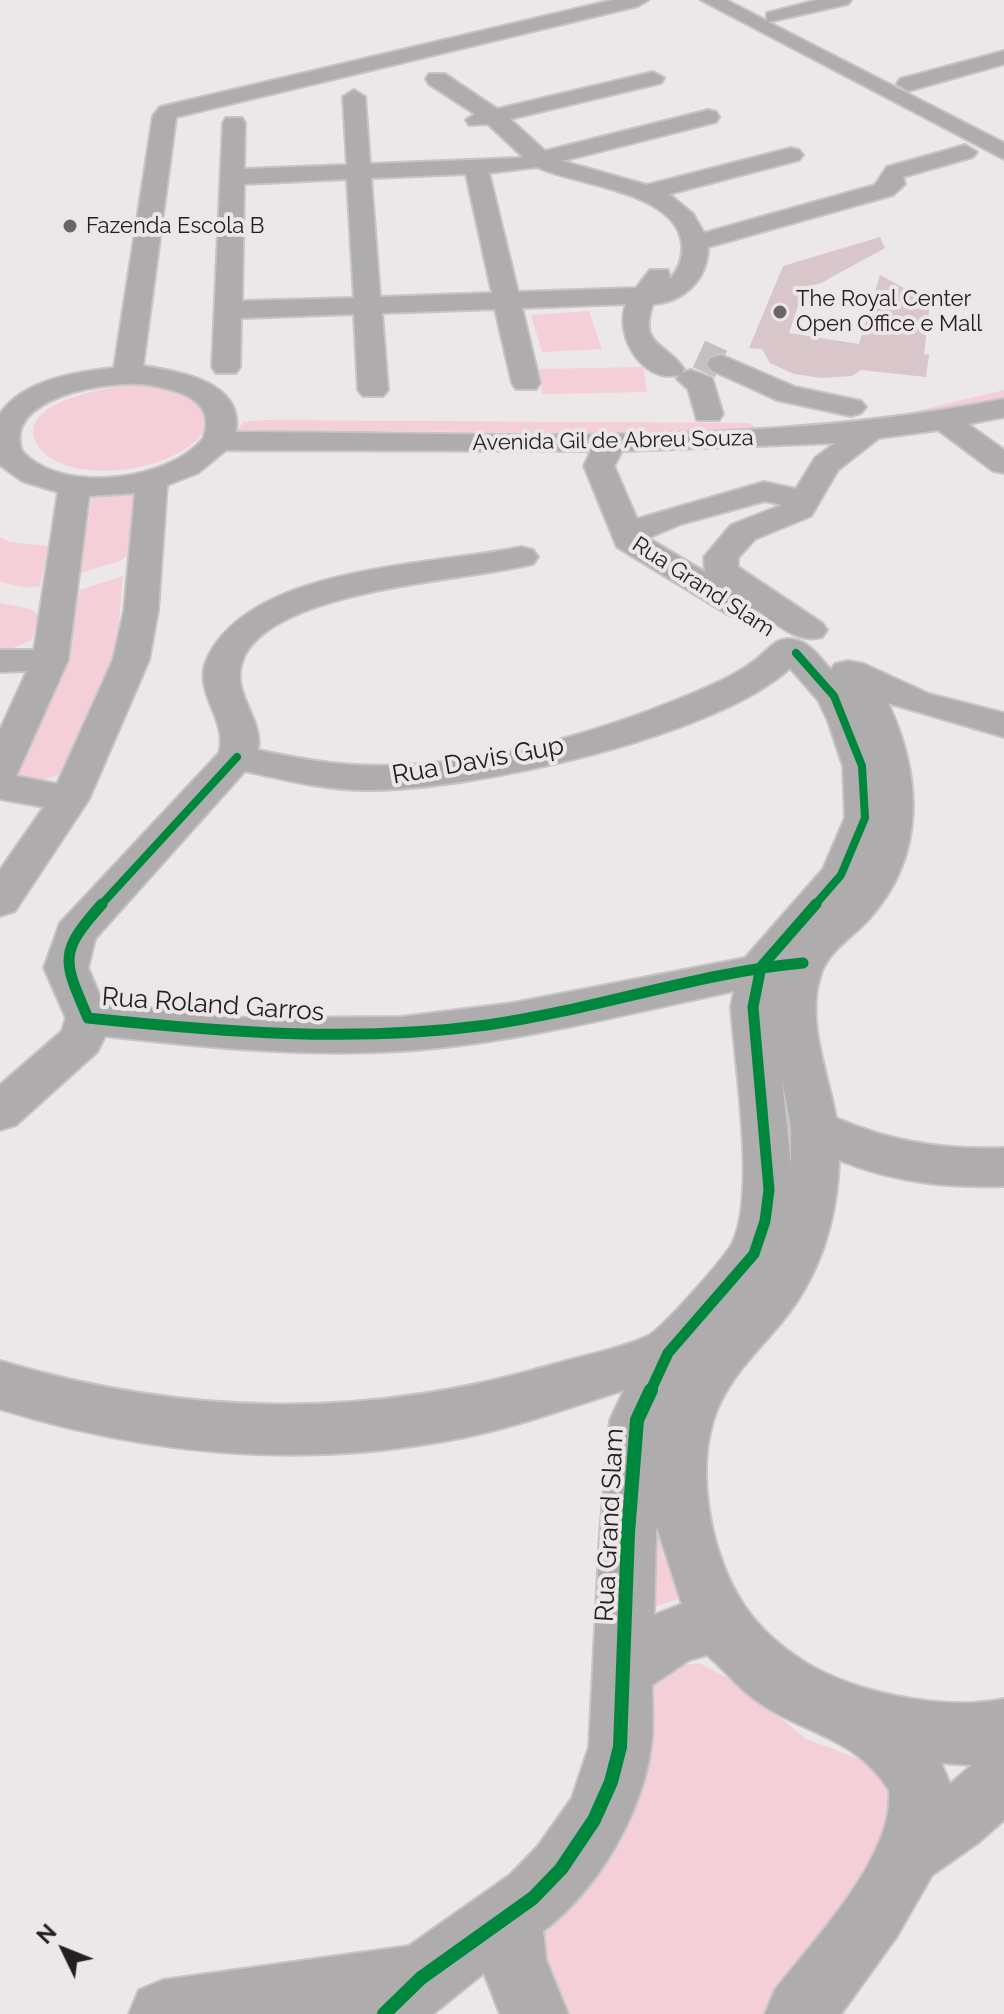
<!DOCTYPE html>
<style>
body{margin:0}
#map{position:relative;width:1004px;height:2014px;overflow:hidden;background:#ece7e8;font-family:Raleway,sans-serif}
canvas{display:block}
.north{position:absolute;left:24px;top:1910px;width:80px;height:80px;-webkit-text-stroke:6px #ede6e7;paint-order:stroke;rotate:313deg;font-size:22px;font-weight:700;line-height:32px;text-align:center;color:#232021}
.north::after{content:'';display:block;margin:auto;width:28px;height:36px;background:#232021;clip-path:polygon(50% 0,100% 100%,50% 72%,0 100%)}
</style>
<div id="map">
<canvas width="1004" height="2014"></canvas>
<div class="north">N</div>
</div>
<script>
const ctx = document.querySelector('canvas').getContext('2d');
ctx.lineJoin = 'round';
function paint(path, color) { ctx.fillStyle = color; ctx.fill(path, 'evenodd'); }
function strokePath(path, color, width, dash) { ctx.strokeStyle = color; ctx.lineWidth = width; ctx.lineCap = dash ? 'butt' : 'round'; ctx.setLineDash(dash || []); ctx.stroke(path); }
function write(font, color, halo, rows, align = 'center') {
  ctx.font = font + ' Raleway,sans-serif'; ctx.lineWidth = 8; ctx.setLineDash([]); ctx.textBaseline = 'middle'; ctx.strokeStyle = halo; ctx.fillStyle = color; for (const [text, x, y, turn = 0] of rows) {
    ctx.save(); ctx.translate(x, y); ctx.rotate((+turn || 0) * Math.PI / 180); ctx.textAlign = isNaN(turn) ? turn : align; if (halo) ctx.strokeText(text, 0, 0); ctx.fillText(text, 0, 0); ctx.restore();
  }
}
const green = new Path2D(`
 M 589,311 L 602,349 L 542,352 L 531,315 Z
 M 643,367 L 647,392 L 542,394 L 540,369 Z
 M 140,384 C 284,401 169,490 72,467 C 59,463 44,457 37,444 C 14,400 115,386 140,384 Z
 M 1004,390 L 1004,402 L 928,418 L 791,427 L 882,419 Z
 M 264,420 L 749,423 L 758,429 L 756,434 L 238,430 L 243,422 Z
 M 134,493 L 127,555 L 120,561 L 80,573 L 92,496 Z
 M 0,537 L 9,542 L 48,546 L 40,586 L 28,588 L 0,582 Z
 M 123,576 L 117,643 L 89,726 L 59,774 L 38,782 L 18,777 L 16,770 L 68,647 L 80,590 Z
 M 0,603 L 31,609 L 38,615 L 32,640 L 3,652 L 0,652 Z
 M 658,1504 L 663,1555 L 682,1598 L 654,1607 L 644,1550 Z
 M 699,1663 L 741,1685 L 806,1739 L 881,1767 L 897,1828 L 826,1928 L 781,2014 L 570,2014 L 553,1997 L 535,1953 L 644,1715 C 654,1680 661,1667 699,1663 Z`);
const building = new Path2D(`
 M 880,237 L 885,248 L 821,283 L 804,288 L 789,333 L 859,344 L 880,275 L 930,302 L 924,354 L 929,355 L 926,377 L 861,370 L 852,376 L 821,378 L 794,374 L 770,363 L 762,349 L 749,348 L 783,266 Z`);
const minorTunnel = new Path2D(`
 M 699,354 L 721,364`);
const minor = new Path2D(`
 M 613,0 L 648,0 L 638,6 L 176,117 L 143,366 C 179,372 244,381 236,432 C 492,432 752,449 1004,399 L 1004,417 L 968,424 L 1004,450 L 1004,473 L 993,471 L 938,430 L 879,438 L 838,470 L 811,516 L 755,539 L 738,558 L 738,567 L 822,623 L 827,630 L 822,637 C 797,644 777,624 757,610 L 753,615 L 741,618 L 729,615 L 617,547 L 584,466 L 591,451 L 226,450 L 198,473 L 167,485 L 158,611 L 149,660 L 89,799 L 15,911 L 0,916 L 0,870 L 44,807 L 0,799 L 0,730 L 27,671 L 0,672 L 0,650 L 34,650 L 58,492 L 22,481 L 0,465 L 0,414 C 23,380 76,372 114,368 L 153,116 L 160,107 ZM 149,385 C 179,390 218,400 203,439 C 168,481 61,495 22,451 C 2,396 113,379 149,385 ZM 835,443 L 815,458 L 796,489 L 764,482 L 637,519 L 614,466 L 622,451 ZM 135,493 L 124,611 L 113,660 L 57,784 L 16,776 L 68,660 L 89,496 ZM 765,501 L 782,505 L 731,525 L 704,557 L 705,572 L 648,538 L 681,524 Z
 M 701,0 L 726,0 L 767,21 L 767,13 L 817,0 L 851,0 L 848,4 L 768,22 L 1004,143 L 1004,159 Z
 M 1004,51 L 1004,64 L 908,91 L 897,84 L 900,79 Z
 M 653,72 L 664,78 L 661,83 L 510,119 L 545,151 L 708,110 L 716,112 L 719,117 L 716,122 L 562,161 L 647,185 L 791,148 L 799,150 L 803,155 L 799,160 L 669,194 L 693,214 L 704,233 L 875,185 L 887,167 L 965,145 L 977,152 L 973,157 L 903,177 L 905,184 L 893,195 L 708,247 C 708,279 684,302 653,304 C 638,346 666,342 684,369 L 682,373 L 691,370 L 712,378 L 723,414 L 719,420 L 697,420 L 688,389 L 677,379 L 679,375 C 642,384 614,335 626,304 L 522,308 L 540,383 L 536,389 L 516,389 L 512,383 L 495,309 L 382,313 L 388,390 L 383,396 L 363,396 L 358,390 L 354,314 L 241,318 L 240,367 L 236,373 L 216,373 L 212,367 L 223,123 L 226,118 L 242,118 L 245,123 L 244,169 L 347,165 L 343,97 L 354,90 L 365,97 L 370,164 L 518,158 L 523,157 L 488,124 L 469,125 L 466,120 L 475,114 L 429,84 L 426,79 L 429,74 L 445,74 L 497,109 ZM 537,167 C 577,186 678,191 682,245 C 683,259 679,269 670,279 L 668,270 L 650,270 L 636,288 L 518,292 L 489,173 ZM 466,174 L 492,293 L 380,297 L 371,178 ZM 347,179 L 354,298 L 242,301 L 244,184 Z
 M 721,355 L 795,387 L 861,401 L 866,407 L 861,413 L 851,416 L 777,400 L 711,370 L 707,364 L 711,358 Z
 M 521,547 L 533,550 L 538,557 L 533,564 C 466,581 267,589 242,662 C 231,694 264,719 258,750 C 290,757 321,763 354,765 C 468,771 592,736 696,692 C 717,683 742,672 759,657 C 769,649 776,638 789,639 C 808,639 820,658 831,670 L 835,664 L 848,661 L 864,664 L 929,694 L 1004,713 L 1004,737 L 888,703 C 922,776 926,856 869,919 C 854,936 828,951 821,974 C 805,1019 828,1073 836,1118 C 892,1142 943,1150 1004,1148 L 1004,1186 C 946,1188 893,1182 839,1160 C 837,1220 820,1276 781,1323 C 761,1347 736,1371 722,1399 C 692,1457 708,1545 740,1599 C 753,1621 773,1640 794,1655 C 844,1692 943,1712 1004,1699 L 1004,1820 L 979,1842 L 932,1875 L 897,1936 L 841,2014 L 765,2014 L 775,1990 C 813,1941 896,1855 889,1790 C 854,1735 805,1735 757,1701 C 738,1688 724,1669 707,1655 L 689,1660 L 652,1685 C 652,1705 654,1727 651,1747 C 642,1814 597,1891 543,1931 L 546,1960 L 568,2014 L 500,2014 L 484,1973 L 433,2014 L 129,2014 L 139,1990 L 163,1980 L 409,1946 L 510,1875 L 538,1846 L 572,1798 L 589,1747 L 600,1533 L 610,1420 L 624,1390 C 570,1407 516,1427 461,1438 C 305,1469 151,1456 0,1409 L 0,1361 C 188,1417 366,1420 555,1364 C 586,1355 620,1349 648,1336 C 662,1329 726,1257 733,1242 C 756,1192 735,1066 731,1007 L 734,991 C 624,1014 513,1044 401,1051 C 301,1057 203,1047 105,1036 L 97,1052 L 16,1125 L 0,1130 L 0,1085 L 62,1031 L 66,1018 L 44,968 L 60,923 L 219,753 C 229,720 192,692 207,659 C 251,565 432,566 521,547 ZM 790,668 L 818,700 L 828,721 L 843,766 L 845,818 L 823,869 L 745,958 L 513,1003 L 401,1017 L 246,1018 L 103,1003 L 88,968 L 95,939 L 245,771 C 285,780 325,790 366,790 C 469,791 714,738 790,668 ZM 782,1080 L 791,1126 L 791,1166 ZM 657,1527 L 682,1604 L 654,1615 L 656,1533 ZM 941,1763 L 972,1765 L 950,1784 Z`);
const cyclewayFar2 = new Path2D(`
 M 796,653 L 834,696 L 862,766 L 865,818 L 841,875 L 814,906
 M 100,906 L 237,757`);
const cyclewayFar1 = new Path2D(`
 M 102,904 C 58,953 63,960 88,1018 C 222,1032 353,1043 487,1025 C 594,1010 697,973 803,963
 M 650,1392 L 668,1353 L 754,1254 L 765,1221 L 769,1190 L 753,1007 L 761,967 L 816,904`);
const cycleway = new Path2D(`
 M 384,2014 L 421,1978 L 533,1898 L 561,1869 L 594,1820 L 611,1782 L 620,1747 L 628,1533 L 637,1420 L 651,1390`);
const markers = [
 [70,226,8,"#696667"],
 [780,312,8,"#696667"]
];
const farPoinames = [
 ["Fazenda Escola B",86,226],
 ["The Royal Center",796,299],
 ["Open Office e Mall",796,324]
];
const farStreetnames = [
 ["Avenida Gil de Abreu Souza",613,441,-1],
 ["Rua Grand Slam",703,587,33]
];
const streetNames = [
 ["Rua Davis Gup",478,761,-10],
 ["Rua Roland Garros",213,1005,4],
 ["Rua Grand Slam",610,1525,-87]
];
paint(green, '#f4cfd7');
paint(building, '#d9c6cb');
strokePath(minorTunnel, '#c4bfc0', 29, [29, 14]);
strokePath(minor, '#c7c4c5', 4);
paint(minor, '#aeacac');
strokePath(cyclewayFar2, '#00873e', 8);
strokePath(cyclewayFar1, '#00873e', 11);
strokePath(cycleway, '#00873e', 14);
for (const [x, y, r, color] of markers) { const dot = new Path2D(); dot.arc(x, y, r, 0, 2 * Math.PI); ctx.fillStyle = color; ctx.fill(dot); strokePath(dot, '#ede6e7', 3); }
write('22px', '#232021', '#ede6e7', farPoinames, 'left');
write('22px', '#232021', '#ede6e7', farStreetnames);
write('26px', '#232021', '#ede6e7', streetNames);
</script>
